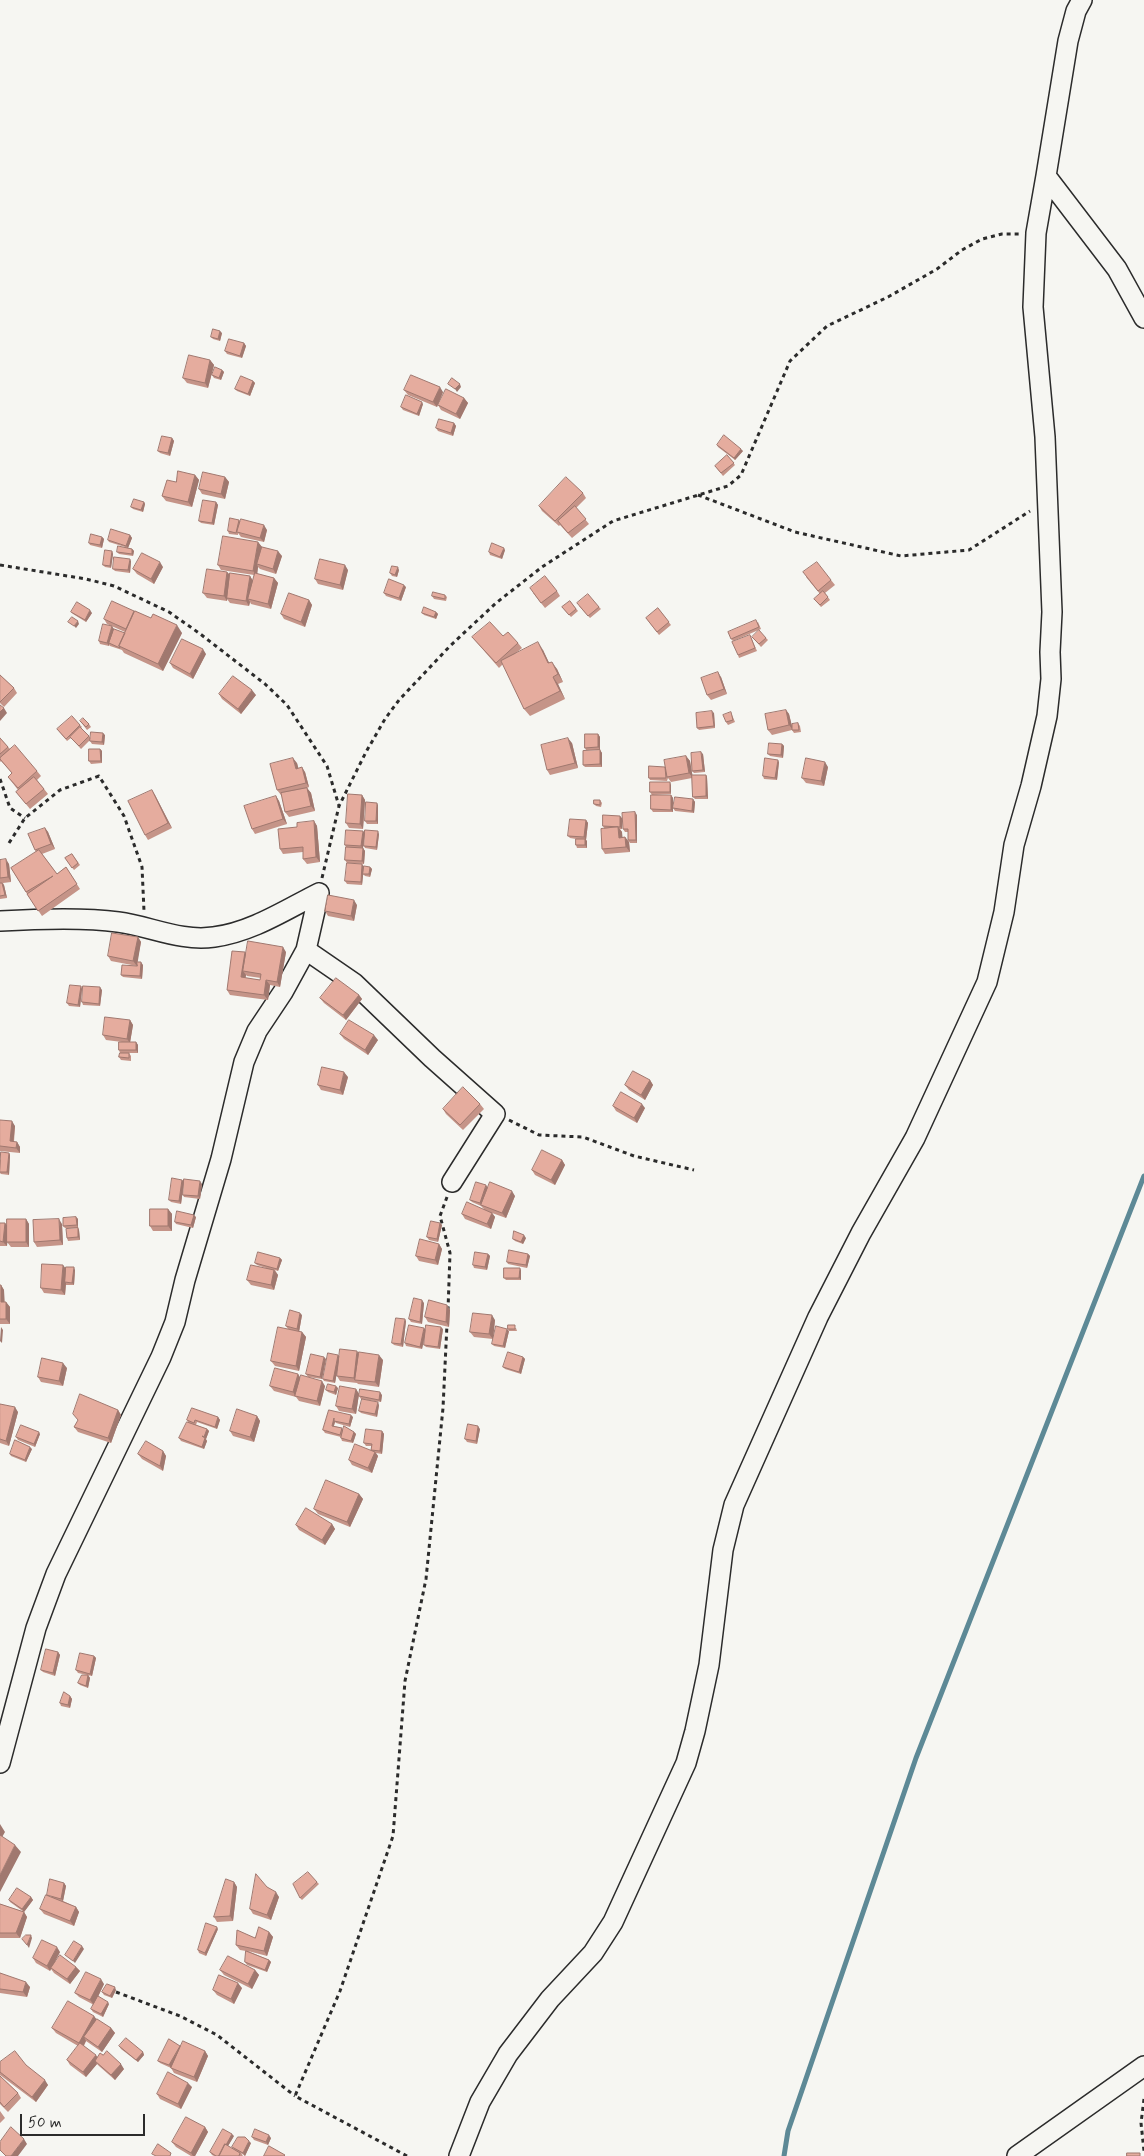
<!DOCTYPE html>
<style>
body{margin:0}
#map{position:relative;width:1144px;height:2156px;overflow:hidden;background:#f6f6f2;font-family:Mynerve,sans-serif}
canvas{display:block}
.scale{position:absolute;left:20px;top:2114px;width:125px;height:22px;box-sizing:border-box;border:2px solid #2b2b2b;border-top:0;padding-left:6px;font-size:15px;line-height:18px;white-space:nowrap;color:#2b2b2b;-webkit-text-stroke:4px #f6f6f2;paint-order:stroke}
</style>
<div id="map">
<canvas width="1144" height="2156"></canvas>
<div class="scale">50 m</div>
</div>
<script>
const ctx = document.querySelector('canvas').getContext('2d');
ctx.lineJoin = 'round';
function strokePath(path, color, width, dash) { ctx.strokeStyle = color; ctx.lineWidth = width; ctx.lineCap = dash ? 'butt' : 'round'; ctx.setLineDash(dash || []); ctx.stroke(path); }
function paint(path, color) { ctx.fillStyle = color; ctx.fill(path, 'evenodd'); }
const stream = new Path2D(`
 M 784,2156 L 788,2131 L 916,1758 L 1144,1176`);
const path = new Path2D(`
 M 698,495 L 795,532 L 901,556 L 969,550 L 1030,511
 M 0,565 L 86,579 L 114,586 L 169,612 L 199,633 L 265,684 L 287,705 L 327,766 L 339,806
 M 0,779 L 10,808 L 25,818
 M 9,843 L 25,818 L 60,790 L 99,776 L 124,816 L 142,867 L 144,911
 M 322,878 L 339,806 L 366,752 L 385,719 L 399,700 L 450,646 L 496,603 L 542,567 L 613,521 L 728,486 L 741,475 L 790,361 L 827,326 L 888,297 L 937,269 L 962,250 L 982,239 L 1002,234 L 1021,234
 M 509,1120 L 539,1135 L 583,1137 L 634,1156 L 694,1170
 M 447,1197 L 440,1216 L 450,1253 L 448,1310
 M 116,1992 L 180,2016 L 217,2035 L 295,2096
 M 1144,2099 L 1141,2123 L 1144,2151
 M 407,2156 L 295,2096 L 340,1991 L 393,1836 L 405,1681 L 426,1579 L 443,1408 L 447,1324`);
const street = new Path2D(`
 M 1046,176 L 1117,269 L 1144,318
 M 0,921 C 34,919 84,917 118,922 C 150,926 181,942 214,937 C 252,932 285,910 319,893
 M 306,950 L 354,983 L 432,1058 L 495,1114 L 452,1182
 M 0,1763 L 36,1628 L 56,1574 L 161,1357 L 175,1322 L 185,1280 L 221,1159 L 244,1062 L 257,1031 L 283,992 L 306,950 L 319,893
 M 459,2156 L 480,2102 L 508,2054 L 550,1999 L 593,1953 L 613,1922 L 686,1763 L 695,1731 L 709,1665 L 723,1550 L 734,1505 L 818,1317 L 861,1233 L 915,1138 L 987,982 L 1004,912 L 1014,845 L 1031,786 L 1047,716 L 1051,679 L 1050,652 L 1052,612 L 1045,437 L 1033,307 L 1036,233 L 1046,176 L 1068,41 L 1076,11 L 1082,0
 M 1017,2156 L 1144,2066`);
const wall = new Path2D(`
 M 222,333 L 220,341 L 213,339 L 211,337 Z
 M 244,343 L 246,346 L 242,358 L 227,354 L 225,351 Z
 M 210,360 L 214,365 L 208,388 L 187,383 L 183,378 Z
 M 222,370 L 224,372 L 221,380 L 214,378 L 212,375 Z
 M 253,381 L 255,383 L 250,396 L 237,391 L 235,389 Z
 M 404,390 L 443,392 L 437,407 L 408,395 Z
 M 464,398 L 468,403 L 460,419 L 441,410 L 438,405 Z
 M 423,404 L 419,416 L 403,410 L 401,407 Z
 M 454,423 L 456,426 L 453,436 L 438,431 L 436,428 Z
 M 172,438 L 174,441 L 170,456 L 160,453 L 158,451 Z
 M 717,445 L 743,451 L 735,460 L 718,447 Z
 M 727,455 L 735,465 L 723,476 L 715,466 Z
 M 195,475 L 199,480 L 192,507 L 166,501 L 162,496 L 176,482 Z
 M 225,477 L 229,482 L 225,499 L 202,494 L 199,489 Z
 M 583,493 L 586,498 L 576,508 L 589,524 L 572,538 L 560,525 L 559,526 L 542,511 L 539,506 Z
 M 144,502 L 145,504 L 143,512 L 133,509 L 131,507 Z
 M 216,502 L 218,505 L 214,525 L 201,523 L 199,521 Z
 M 239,520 L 240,521 L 267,530 L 264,542 L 241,537 L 238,533 L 238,535 L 229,534 L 228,531 Z
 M 130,535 L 132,538 L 128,548 L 132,549 L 134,551 L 133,556 L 119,554 L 117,552 L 125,547 L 109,542 L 108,540 Z
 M 102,537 L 104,539 L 102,548 L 90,545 L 89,543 Z
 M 258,542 L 262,547 L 282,556 L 276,574 L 260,569 L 258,567 L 257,574 L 274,578 L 278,583 L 271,609 L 251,604 L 250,602 L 249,606 L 230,603 L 227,599 L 227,601 L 207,598 L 203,593 L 227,572 L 230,575 L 250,576 L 253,581 L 254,575 L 221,570 L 218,565 Z
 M 505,550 L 502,559 L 490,555 L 489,552 Z
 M 112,551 L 113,554 L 111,568 L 105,567 L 103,565 Z
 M 131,561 L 130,573 L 115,571 L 113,569 Z
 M 163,567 L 154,584 L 137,574 L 133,569 Z
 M 348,570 L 343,590 L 318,584 L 315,579 Z
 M 399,570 L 397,577 L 392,576 L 390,573 Z
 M 806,577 L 831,580 L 835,585 L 825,593 L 830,600 L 821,607 L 814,599 L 820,594 Z
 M 406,587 L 401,601 L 386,596 L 384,593 Z
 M 557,591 L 560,596 L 545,608 L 533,593 Z
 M 445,595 L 447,597 L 446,601 L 434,599 L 432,596 Z
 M 309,600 L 312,605 L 305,627 L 284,619 L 281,614 Z
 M 570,601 L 578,611 L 571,617 L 562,607 Z
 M 579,606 L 599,607 L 601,609 L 590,618 Z
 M 658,608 L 671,625 L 659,635 L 646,618 Z
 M 135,611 L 182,633 L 163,671 L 124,653 L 122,650 L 110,646 L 109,645 L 109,646 L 100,644 L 99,641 L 114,629 L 113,633 L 125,633 L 125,632 L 107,624 L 104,619 Z
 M 71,612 L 92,613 L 86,622 L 73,614 Z
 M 436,612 L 438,614 L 436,619 L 424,615 L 422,613 Z
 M 758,622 L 761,629 L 733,641 L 731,639 Z
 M 750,635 L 757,651 L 739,658 L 738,655 Z
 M 503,636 L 518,643 L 522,648 L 515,654 L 543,650 L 549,663 L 557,669 L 563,682 L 558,684 L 565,699 L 530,716 L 524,709 L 503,664 L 499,668 L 472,637 Z
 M 752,637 L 766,638 L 768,640 L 761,647 Z
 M 206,654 L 193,679 L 173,668 L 170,663 Z
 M 0,675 L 14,688 L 17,693 L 4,707 L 0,703 Z
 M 721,677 L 727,694 L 711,700 L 707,695 Z
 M 219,694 L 256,695 L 241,714 L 222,699 Z
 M 786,710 L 789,714 L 792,727 L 798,723 L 800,726 L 801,732 L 794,733 L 792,730 L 772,735 L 768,730 Z
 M 714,713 L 715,728 L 699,730 L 697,728 Z
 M 732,715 L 735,722 L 728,725 L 726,722 Z
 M 80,721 L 89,724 L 91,727 L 87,730 Z
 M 80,725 L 82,727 L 81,728 L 91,738 L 105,735 L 104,745 L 92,744 L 90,741 L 91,739 L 81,749 L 71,738 L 67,741 L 57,729 Z
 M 598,734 L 600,737 L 600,750 L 586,750 L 585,748 Z
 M 0,738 L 10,749 L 37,771 L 41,776 L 37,780 L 48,794 L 30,809 L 16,792 L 18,790 L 8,777 L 12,773 L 1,761 L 0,762 Z
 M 572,743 L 578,768 L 550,775 L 547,770 Z
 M 782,744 L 784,746 L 783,758 L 770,756 L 768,754 Z
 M 100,749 L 102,751 L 102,763 L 91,764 L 89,761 Z
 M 600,750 L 602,753 L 602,767 L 585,767 L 583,765 Z
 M 703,754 L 705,772 L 694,773 L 692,771 Z
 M 686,756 L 690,761 L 692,776 L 706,775 L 707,777 L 708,799 L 695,799 L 693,797 L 692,778 L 671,782 L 668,778 L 667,781 L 650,780 L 649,778 L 665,767 Z
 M 779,762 L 777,780 L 764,779 L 763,776 Z
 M 297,763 L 298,768 L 305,772 L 309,787 L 307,788 L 311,793 L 315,811 L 289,817 L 285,812 L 282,795 L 281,795 L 277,790 Z
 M 828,767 L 824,786 L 806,783 L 802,778 Z
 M 671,785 L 671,794 L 652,795 L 650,792 Z
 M 152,790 L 155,795 L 172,828 L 148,840 L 145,835 Z
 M 362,795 L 365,800 L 363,829 L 349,828 L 346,823 Z
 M 671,795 L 673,798 L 673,812 L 653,812 L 651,809 Z
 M 276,796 L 279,801 L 287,824 L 255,834 L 252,829 Z
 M 693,799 L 695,802 L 694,813 L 675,811 L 673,808 Z
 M 600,800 L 602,803 L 601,807 L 596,806 L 594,804 Z
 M 378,805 L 378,824 L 367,824 L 365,821 Z
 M 637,815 L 637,843 L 630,843 L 628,840 L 628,832 L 625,832 L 623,829 Z
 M 620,816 L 622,829 L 620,829 L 622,832 L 622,837 L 625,837 L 629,842 L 630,852 L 605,854 L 602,849 L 604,828 L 603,826 Z
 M 586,820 L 588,823 L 586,840 L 587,841 L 587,848 L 577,848 L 576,845 L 576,839 L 570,838 L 568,836 Z
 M 314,821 L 317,826 L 320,862 L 307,864 L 303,859 L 303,852 L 283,854 L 280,849 L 297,827 Z
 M 45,828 L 48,832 L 55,849 L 42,854 L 57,874 L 66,867 L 80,889 L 42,916 L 27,894 L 11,868 L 36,852 L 35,850 Z
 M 365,833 L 363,848 L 365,851 L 364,864 L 347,863 L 345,860 L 346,847 L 345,845 Z
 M 379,834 L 377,850 L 365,848 L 364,846 Z
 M 72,854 L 80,865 L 74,870 L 65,858 Z
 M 0,860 L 9,864 L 11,882 L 3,883 L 4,885 L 7,898 L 0,899 Z
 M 364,867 L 362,885 L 347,884 L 345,881 Z
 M 370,867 L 372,869 L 370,877 L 365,876 L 363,874 Z
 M 357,905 L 354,921 L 328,916 L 325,911 Z
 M 138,937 L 141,942 L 137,962 L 143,965 L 142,979 L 123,977 L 121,975 L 137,966 L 111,961 L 108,956 Z
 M 245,952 L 246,954 L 286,952 L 280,987 L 270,985 L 268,1000 L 230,995 L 227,990 ZM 246,975 L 247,976 L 261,978 L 260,980 L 245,978 Z
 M 81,986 L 82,989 L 80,1007 L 69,1006 L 67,1003 Z
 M 102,990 L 100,1006 L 83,1005 L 82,1002 Z
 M 359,995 L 362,999 L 346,1020 L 324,1003 L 320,998 Z
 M 130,1020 L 133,1025 L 130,1042 L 136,1042 L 138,1045 L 138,1053 L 123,1053 L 129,1053 L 131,1056 L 131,1061 L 121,1060 L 119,1057 L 120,1053 L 119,1050 L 122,1042 L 106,1040 L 103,1035 Z
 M 340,1034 L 378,1040 L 368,1055 L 344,1039 Z
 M 348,1077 L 343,1095 L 321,1090 L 318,1085 Z
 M 650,1080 L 653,1085 L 645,1100 L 629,1090 L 625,1085 Z
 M 480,1104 L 484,1109 L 463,1130 L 446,1114 L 443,1109 Z
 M 613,1106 L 645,1108 L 637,1123 L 616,1111 Z
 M 0,1120 L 15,1126 L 14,1142 L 17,1142 L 20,1147 L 20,1153 L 0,1151 Z
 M 9,1153 L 10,1155 L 9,1175 L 1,1174 L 0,1173 L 0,1160 Z
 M 562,1160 L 565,1165 L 555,1185 L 535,1175 L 532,1170 Z
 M 182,1180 L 184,1182 L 181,1204 L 171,1202 L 169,1200 Z
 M 202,1184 L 200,1199 L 184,1197 L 183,1195 Z
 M 488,1187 L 515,1196 L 506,1218 L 492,1213 L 495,1217 L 491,1229 L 465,1219 L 462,1214 L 484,1209 L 481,1206 L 472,1202 L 470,1200 Z
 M 168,1209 L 172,1214 L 172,1231 L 153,1231 L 150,1226 Z
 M 76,1217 L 78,1219 L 78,1228 L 65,1228 L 63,1226 Z
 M 196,1217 L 193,1228 L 176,1224 L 175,1222 Z
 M 26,1219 L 29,1224 L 29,1247 L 11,1247 L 7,1242 L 7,1241 L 7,1246 L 0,1246 L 0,1223 L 5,1223 L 7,1226 Z
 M 440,1223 L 442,1225 L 438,1242 L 429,1240 L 427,1237 Z
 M 62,1224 L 63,1245 L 37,1247 L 34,1242 Z
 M 78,1228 L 79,1230 L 80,1240 L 68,1241 L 67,1238 Z
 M 526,1238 L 523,1244 L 515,1241 L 513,1239 Z
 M 439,1244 L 442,1249 L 438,1265 L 419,1261 L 416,1256 Z
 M 488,1254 L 490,1256 L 487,1270 L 474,1268 L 473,1265 Z
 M 528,1254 L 530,1256 L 527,1268 L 508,1264 L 507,1262 Z
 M 280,1258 L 282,1260 L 278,1271 L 275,1270 L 278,1275 L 274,1290 L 251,1285 L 247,1280 L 266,1268 L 257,1265 L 255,1263 Z
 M 66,1269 L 75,1270 L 74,1285 L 66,1285 L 66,1284 L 65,1295 L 44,1293 L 41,1288 Z
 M 521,1270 L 521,1280 L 506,1280 L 504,1278 Z
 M 0,1285 L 1,1285 L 4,1290 L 4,1302 L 6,1302 L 10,1307 L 10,1324 L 0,1324 Z
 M 424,1303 L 422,1324 L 411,1322 L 409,1319 Z
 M 447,1305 L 450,1310 L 449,1327 L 428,1322 L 425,1317 Z
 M 302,1315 L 299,1332 L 302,1332 L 306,1337 L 299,1371 L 275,1366 L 271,1361 L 295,1331 L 288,1329 L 286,1326 Z
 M 495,1320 L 493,1339 L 474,1337 L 470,1332 Z
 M 406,1321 L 403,1347 L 394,1345 L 392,1343 Z
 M 516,1328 L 517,1331 L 509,1331 L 508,1329 Z
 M 443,1329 L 440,1349 L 426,1347 L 424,1345 L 426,1331 L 422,1349 L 406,1346 L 405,1343 L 426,1330 Z
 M 509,1331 L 505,1348 L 494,1346 L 492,1344 Z
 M 359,1354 L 383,1360 L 379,1387 L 358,1384 L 357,1383 L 340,1381 L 337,1376 L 338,1366 L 335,1383 L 324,1381 L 323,1379 L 338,1355 L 339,1356 Z
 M 523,1357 L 525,1359 L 521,1374 L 505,1369 L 503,1367 Z
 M 326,1359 L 322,1379 L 308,1377 L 306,1374 Z
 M 67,1368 L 63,1386 L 41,1382 L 38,1377 Z
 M 298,1374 L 300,1378 L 325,1386 L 320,1406 L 299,1401 L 296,1397 L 274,1391 L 270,1386 Z
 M 338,1388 L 336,1395 L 328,1392 L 326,1390 Z
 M 356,1389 L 359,1394 L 356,1414 L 339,1411 L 336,1406 Z
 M 382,1395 L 381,1402 L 361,1399 L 359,1396 Z
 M 0,1404 L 18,1412 L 9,1446 L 0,1443 Z
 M 379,1405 L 377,1417 L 361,1413 L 359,1411 Z
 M 118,1410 L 121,1415 L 111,1443 L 78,1432 L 74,1427 L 78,1421 Z
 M 329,1410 L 353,1417 L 350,1427 L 336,1423 L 335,1422 L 334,1426 L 342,1428 L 343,1430 L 354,1432 L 356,1434 L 353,1443 L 342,1441 L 341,1438 L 341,1437 L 325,1433 L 323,1430 Z
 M 257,1416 L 260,1421 L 254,1442 L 233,1436 L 230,1431 Z
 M 218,1417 L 220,1420 L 217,1429 L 197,1422 L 196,1425 L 207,1429 L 209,1431 L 206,1439 L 207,1441 L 204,1449 L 181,1441 L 179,1438 L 188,1422 L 187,1420 Z
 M 480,1429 L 477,1444 L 467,1442 L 465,1439 Z
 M 382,1431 L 384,1434 L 382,1454 L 376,1453 L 378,1456 L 372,1473 L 352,1465 L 349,1460 L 371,1450 L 372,1446 L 366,1446 L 364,1443 Z
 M 40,1434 L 35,1447 L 18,1440 L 16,1437 Z
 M 32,1449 L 26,1462 L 11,1456 L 10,1454 Z
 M 163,1451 L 166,1456 L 163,1471 L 142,1459 L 138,1454 Z
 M 359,1494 L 363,1499 L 350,1527 L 318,1514 L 314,1509 Z
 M 332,1524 L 335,1529 L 325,1545 L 299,1530 L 296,1525 Z
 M 58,1652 L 60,1655 L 55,1676 L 43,1672 L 41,1670 Z
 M 94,1656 L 96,1658 L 92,1676 L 78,1673 L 76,1670 Z
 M 88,1675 L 90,1678 L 88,1688 L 80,1685 L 78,1683 Z
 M 70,1696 L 72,1699 L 70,1708 L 61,1706 L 60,1703 Z
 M 234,1882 L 237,1887 L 233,1921 L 217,1922 L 214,1917 Z
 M 317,1882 L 319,1884 L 302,1900 L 300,1898 Z
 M 64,1883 L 66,1886 L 63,1901 L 76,1907 L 79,1912 L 74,1926 L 44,1914 L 40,1909 Z
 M 267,1887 L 279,1897 L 271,1920 L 253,1914 L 250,1909 Z
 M 31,1897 L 33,1900 L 24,1912 L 10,1902 L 9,1900 Z
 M 0,1904 L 24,1912 L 27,1917 L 20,1938 L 0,1938 Z
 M 218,1929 L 206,1956 L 199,1953 L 198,1950 Z
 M 269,1932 L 273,1937 L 267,1956 L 248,1951 L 269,1960 L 271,1962 L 267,1972 L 247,1965 L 245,1962 L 246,1951 L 240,1950 L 236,1945 Z
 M 60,1952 L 55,1961 L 76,1967 L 80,1971 L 70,1984 L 54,1973 L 51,1969 L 50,1971 L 36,1963 L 33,1958 Z
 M 220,1970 L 255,1970 L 259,1975 L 252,1989 L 224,1975 Z
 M 0,1973 L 30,1987 L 27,1997 L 0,1993 Z
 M 104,1984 L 94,2005 L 79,1997 L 75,1993 Z
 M 242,1988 L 234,2004 L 217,1995 L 213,1990 Z
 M 116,1990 L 112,1998 L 104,1995 L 102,1992 Z
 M 109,2004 L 103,2017 L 93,2012 L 91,2009 Z
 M 94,2016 L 96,2020 L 111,2028 L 115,2033 L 102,2052 L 86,2041 L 84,2046 L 97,2057 L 124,2069 L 115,2080 L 99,2066 L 97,2064 L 86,2077 L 70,2065 L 67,2060 L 78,2046 L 56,2033 L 52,2028 Z
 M 119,2046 L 143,2052 L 144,2055 L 138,2062 L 121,2049 Z
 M 180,2046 L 205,2051 L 208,2056 L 197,2082 L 174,2073 L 171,2068 L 160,2063 L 158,2061 Z
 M 0,2062 L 26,2065 L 48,2085 L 36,2102 L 0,2075 Z
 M 0,2076 L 18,2093 L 21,2098 L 8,2112 L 0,2104 Z
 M 192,2087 L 181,2109 L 160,2099 L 157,2094 Z
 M 0,2111 L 5,2118 L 0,2123 Z
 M 205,2127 L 208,2132 L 195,2156 L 191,2156 L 176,2147 L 172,2142 Z
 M 234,2136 L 228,2146 L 234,2149 L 232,2147 L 251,2143 L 245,2156 L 241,2153 L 243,2156 L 214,2156 L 212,2155 L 210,2152 Z
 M 252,2137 L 271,2138 L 268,2145 L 254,2140 Z`);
const shadedWall = new Path2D(`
 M 220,331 L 222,333 L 220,341 L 218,339 Z
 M 244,343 L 246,346 L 242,358 L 240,356 Z
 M 210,360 L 214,365 L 208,388 L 205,383 Z
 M 222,370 L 224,372 L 221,380 L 219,378 Z
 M 253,381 L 255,383 L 250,396 L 248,394 Z
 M 460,384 L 461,387 L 457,392 L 455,389 Z
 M 440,387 L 443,392 L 437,407 L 433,402 Z
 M 464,398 L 468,403 L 460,419 L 456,414 Z
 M 422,402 L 423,404 L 419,416 L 417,414 Z
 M 454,423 L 456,426 L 453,436 L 451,433 Z
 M 172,438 L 174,441 L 170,456 L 168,453 Z
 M 741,449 L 743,451 L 735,460 L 734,458 Z
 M 195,475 L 199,480 L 192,507 L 188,502 Z
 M 225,477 L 229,482 L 225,499 L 221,494 Z
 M 144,502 L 145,504 L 143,512 L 141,510 Z
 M 216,502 L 218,505 L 214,525 L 212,523 Z
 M 264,525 L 267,530 L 264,542 L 260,538 Z
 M 130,535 L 132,538 L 128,548 L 126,546 Z
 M 102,537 L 104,539 L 102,548 L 100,545 Z
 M 258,542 L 262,547 L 257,564 L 258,567 L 257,576 L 253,571 Z
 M 504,548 L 505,550 L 502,559 L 500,557 Z
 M 132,549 L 134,551 L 133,556 L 132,554 Z
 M 112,551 L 113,554 L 111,568 L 110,566 Z
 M 278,551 L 282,556 L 276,574 L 273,569 Z
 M 130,559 L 131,561 L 130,573 L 128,570 Z
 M 160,562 L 163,567 L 154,584 L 151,579 Z
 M 345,565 L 348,570 L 343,590 L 340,585 Z
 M 398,567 L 399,570 L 397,577 L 395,575 Z
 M 227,572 L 231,576 L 227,601 L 224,596 Z
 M 250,576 L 253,581 L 248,599 L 250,602 L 249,606 L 246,601 Z
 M 274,578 L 278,583 L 271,609 L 268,604 Z
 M 404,585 L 406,587 L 401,601 L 399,598 Z
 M 309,600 L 312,605 L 305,627 L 301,622 Z
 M 90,610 L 92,613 L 86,622 L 85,620 Z
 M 436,612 L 438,614 L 436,619 L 434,617 Z
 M 78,621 L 79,624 L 76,628 L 74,626 Z
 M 177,625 L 182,633 L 163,671 L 158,664 Z
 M 112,626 L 114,629 L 110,644 L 109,643 L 109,646 L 107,643 Z
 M 538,642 L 543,650 L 553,671 L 548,663 Z
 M 203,649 L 206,654 L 193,679 L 190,674 Z
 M 552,662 L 557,669 L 563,682 L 558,674 Z
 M 718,672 L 721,677 L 727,694 L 724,689 Z
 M 553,677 L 558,684 L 565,699 L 560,691 Z
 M 252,690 L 256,695 L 241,714 L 238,709 Z
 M 4,708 L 7,713 L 0,721 L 0,712 Z
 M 786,710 L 789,714 L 793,730 L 789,725 Z
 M 712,711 L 714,713 L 715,728 L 714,726 Z
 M 103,733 L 105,735 L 104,745 L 102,742 Z
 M 598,734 L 600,737 L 600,750 L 598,747 Z
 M 568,738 L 572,743 L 578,768 L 575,763 Z
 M 782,744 L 784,746 L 783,758 L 781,755 Z
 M 100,749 L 102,751 L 102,763 L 101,761 Z
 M 600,750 L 602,753 L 602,767 L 600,764 Z
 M 701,752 L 703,754 L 705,772 L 703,770 Z
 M 686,756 L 690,761 L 693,778 L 689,773 Z
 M 293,758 L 297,763 L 300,774 L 296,769 Z
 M 778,760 L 779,762 L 777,780 L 775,778 Z
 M 825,762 L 828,767 L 824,786 L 821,781 Z
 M 302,767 L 305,772 L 309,787 L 306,783 Z
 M 706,775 L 707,777 L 708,799 L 706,796 Z
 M 670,782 L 671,785 L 671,794 L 670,792 Z
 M 307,788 L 311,793 L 315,811 L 311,806 Z
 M 152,790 L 155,795 L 172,828 L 168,823 Z
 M 362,795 L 365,800 L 363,829 L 360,824 Z
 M 671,795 L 673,798 L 673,812 L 671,810 Z
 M 276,796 L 279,801 L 287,824 L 283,819 Z
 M 693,799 L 695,802 L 694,813 L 692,811 Z
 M 377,803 L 378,805 L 378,824 L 376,821 Z
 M 635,812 L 637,815 L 637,843 L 636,840 Z
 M 620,816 L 622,818 L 622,829 L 620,827 Z
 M 586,820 L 588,823 L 586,840 L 584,837 Z
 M 314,821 L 317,826 L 320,862 L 316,857 Z
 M 618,827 L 622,832 L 623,842 L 619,838 Z
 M 45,828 L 48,832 L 55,849 L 51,844 Z
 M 363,831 L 365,833 L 363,848 L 365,851 L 364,864 L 362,861 L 363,849 L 361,846 Z
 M 378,831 L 379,834 L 377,850 L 376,847 Z
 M 625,837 L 629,842 L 630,852 L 626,847 Z
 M 585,839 L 587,841 L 587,848 L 585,845 Z
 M 6,859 L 9,864 L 11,882 L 8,877 Z
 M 362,864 L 364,867 L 362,885 L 361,882 Z
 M 370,867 L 372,869 L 370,877 L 369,874 Z
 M 2,883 L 4,885 L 7,898 L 5,895 Z
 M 354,900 L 357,905 L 354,921 L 351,916 Z
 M 138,937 L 141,942 L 137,966 L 133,961 Z
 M 283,947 L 286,952 L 280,987 L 277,982 Z
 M 245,952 L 248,957 L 243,971 L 246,975 L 245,982 L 241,977 Z
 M 141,962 L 143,965 L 142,979 L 140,976 Z
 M 266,980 L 270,985 L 268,1000 L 264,995 Z
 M 81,986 L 82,989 L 80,1007 L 78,1005 Z
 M 100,987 L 102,990 L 100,1006 L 99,1004 Z
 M 359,995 L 362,999 L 346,1020 L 343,1015 Z
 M 130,1020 L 133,1025 L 130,1043 L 127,1039 Z
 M 374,1035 L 378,1040 L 368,1055 L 365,1050 Z
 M 136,1042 L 138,1045 L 138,1053 L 136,1050 Z
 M 344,1072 L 348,1077 L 343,1095 L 340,1090 Z
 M 650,1080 L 653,1085 L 645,1100 L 641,1095 Z
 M 642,1104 L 645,1108 L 637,1123 L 634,1118 Z
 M 12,1121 L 15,1126 L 13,1146 L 10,1141 Z
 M 17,1142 L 20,1147 L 20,1153 L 16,1148 Z
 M 9,1153 L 10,1155 L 9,1175 L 7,1172 Z
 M 562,1160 L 565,1165 L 555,1185 L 551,1180 Z
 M 182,1180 L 184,1182 L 181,1204 L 179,1201 Z
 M 200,1181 L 202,1184 L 200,1199 L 198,1196 Z
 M 486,1185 L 488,1188 L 482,1206 L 480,1203 Z
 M 512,1191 L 515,1196 L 506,1218 L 502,1213 Z
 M 168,1209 L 172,1214 L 172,1231 L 168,1226 Z
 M 492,1213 L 495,1217 L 491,1229 L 487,1224 Z
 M 194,1215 L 196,1217 L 193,1228 L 191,1225 Z
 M 76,1217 L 78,1219 L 78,1228 L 77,1225 Z
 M 26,1219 L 29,1224 L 29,1247 L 26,1242 Z
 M 59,1219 L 62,1224 L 63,1245 L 60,1240 Z
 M 5,1223 L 9,1228 L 7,1246 L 3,1242 Z
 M 440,1223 L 442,1225 L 438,1242 L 437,1239 Z
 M 78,1228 L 79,1230 L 80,1240 L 78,1237 Z
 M 524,1235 L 526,1238 L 523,1244 L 521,1242 Z
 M 439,1244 L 442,1249 L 438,1265 L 435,1260 Z
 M 488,1254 L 490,1256 L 487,1270 L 485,1267 Z
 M 528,1254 L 530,1256 L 527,1268 L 526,1265 Z
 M 280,1258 L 282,1260 L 278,1271 L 277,1269 Z
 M 63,1265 L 67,1270 L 65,1282 L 66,1283 L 65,1295 L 61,1290 Z
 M 74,1267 L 75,1270 L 74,1285 L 72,1283 Z
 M 520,1268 L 521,1270 L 521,1280 L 519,1278 Z
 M 274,1270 L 278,1275 L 274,1290 L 271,1285 Z
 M 1,1285 L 4,1290 L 5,1307 L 1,1302 Z
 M 422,1300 L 424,1303 L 422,1324 L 420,1322 Z
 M 6,1302 L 10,1307 L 10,1324 L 6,1319 Z
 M 447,1305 L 450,1310 L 449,1327 L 446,1322 Z
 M 300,1313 L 302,1315 L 299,1332 L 297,1329 Z
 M 492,1315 L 495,1320 L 493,1339 L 489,1334 Z
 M 405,1319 L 406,1321 L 403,1347 L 401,1344 Z
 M 1,1327 L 3,1330 L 2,1343 L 0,1341 Z
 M 441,1327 L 443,1329 L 440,1349 L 438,1347 Z
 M 424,1328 L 426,1330 L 422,1349 L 420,1347 Z
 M 507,1329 L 509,1331 L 505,1348 L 503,1346 Z
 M 302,1332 L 306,1337 L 299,1371 L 296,1366 Z
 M 357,1351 L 360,1356 L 355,1380 L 357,1383 L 354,1378 Z
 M 338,1355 L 340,1357 L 335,1383 L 333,1381 Z
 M 379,1355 L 383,1360 L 379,1387 L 375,1382 Z
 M 324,1357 L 326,1359 L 322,1379 L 320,1377 Z
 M 523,1357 L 525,1359 L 521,1374 L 519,1372 Z
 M 63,1363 L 67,1368 L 63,1386 L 59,1381 Z
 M 298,1374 L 301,1379 L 296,1397 L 293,1392 Z
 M 322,1381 L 325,1386 L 320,1406 L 317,1401 Z
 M 336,1386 L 338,1388 L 336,1395 L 334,1392 Z
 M 356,1389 L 359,1394 L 356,1414 L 352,1409 Z
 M 380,1392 L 382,1395 L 381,1402 L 379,1400 Z
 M 378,1402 L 379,1405 L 377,1417 L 375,1414 Z
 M 15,1407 L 18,1412 L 9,1446 L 6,1441 Z
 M 118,1410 L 121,1415 L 111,1443 L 108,1438 Z
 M 351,1415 L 353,1417 L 350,1427 L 349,1424 Z
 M 257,1416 L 260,1421 L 254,1442 L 250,1437 Z
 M 218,1417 L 220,1420 L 217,1429 L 215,1427 Z
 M 334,1418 L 335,1422 L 333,1428 L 332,1426 Z
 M 478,1426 L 480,1429 L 477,1444 L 476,1441 Z
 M 207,1429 L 209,1431 L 206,1439 L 204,1437 Z
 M 382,1431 L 384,1434 L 382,1454 L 380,1451 Z
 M 39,1432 L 40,1434 L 35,1447 L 34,1444 Z
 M 354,1432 L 356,1434 L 353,1443 L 351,1441 Z
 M 205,1438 L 207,1441 L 204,1449 L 202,1447 Z
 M 30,1447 L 32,1449 L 26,1462 L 25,1460 Z
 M 163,1451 L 166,1456 L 163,1471 L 160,1466 Z
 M 375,1452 L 378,1456 L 372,1473 L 368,1468 Z
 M 359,1494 L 363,1499 L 350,1527 L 347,1522 Z
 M 332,1524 L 335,1529 L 325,1545 L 322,1540 Z
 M 58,1652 L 60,1655 L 55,1676 L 53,1673 Z
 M 94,1656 L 96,1658 L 92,1676 L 90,1674 Z
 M 88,1675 L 90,1678 L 88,1688 L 86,1686 Z
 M 70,1696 L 72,1699 L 70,1708 L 68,1705 Z
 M 0,1824 L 5,1832 L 1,1839 L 0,1838 Z
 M 15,1845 L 21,1852 L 0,1892 L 0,1875 Z
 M 234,1882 L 237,1887 L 233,1921 L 230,1916 Z
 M 64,1883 L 66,1886 L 63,1901 L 61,1899 Z
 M 276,1892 L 279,1897 L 271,1920 L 267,1915 Z
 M 31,1897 L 33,1900 L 24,1912 L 22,1909 Z
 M 76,1907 L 79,1912 L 74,1926 L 70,1921 Z
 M 24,1912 L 27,1917 L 20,1938 L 16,1933 Z
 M 217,1927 L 218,1929 L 206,1956 L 205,1953 Z
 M 269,1932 L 273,1937 L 267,1956 L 264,1951 Z
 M 31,1935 L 32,1938 L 29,1948 L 27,1945 Z
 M 82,1946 L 84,1949 L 75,1963 L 73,1961 Z
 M 57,1947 L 60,1952 L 50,1971 L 47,1966 Z
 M 269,1960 L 271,1962 L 267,1972 L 265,1970 Z
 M 76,1967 L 80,1971 L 70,1984 L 67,1979 Z
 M 255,1970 L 259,1975 L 252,1989 L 248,1984 Z
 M 101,1979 L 104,1984 L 94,2005 L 90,2000 Z
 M 26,1982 L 30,1987 L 27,1997 L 23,1992 Z
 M 238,1983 L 242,1988 L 234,2004 L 231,1999 Z
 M 115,1987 L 116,1990 L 112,1998 L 110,1996 Z
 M 108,2002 L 109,2004 L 103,2017 L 101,2014 Z
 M 94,2016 L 98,2021 L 84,2037 L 86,2041 L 82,2048 L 79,2043 Z
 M 111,2028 L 115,2033 L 102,2052 L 98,2047 Z
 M 181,2046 L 171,2068 L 169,2065 Z
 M 205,2051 L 208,2056 L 197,2082 L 194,2077 Z
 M 143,2052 L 144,2055 L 138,2062 L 136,2060 Z
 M 96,2055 L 99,2060 L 95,2061 L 97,2064 L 86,2077 L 83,2072 Z
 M 121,2064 L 124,2069 L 115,2080 L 111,2075 Z
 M 45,2080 L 48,2085 L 36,2102 L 32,2097 Z
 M 188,2083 L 192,2087 L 181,2109 L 178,2104 Z
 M 205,2127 L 208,2132 L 195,2156 L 193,2156 L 191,2153 Z
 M 232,2134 L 234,2136 L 222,2156 L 219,2156 Z
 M 269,2135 L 271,2138 L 268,2145 L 266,2142 Z
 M 24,2139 L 27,2144 L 18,2156 L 11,2156 Z
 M 249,2141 L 251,2143 L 245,2156 L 243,2153 Z`);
const building = new Path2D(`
 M 213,329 L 220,331 L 218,339 L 211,337 Z
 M 229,339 L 244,343 L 240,356 L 225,351 Z
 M 189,355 L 210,360 L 205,383 L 183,378 Z
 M 215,367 L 222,370 L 219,378 L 212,375 Z
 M 411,375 L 440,387 L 433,402 L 404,390 Z
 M 241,376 L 253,381 L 248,394 L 235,389 Z
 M 452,378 L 460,384 L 455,389 L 448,384 Z
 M 446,389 L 464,398 L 456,414 L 438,405 Z
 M 406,395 L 422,402 L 417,414 L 401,407 Z
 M 439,419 L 454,423 L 451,433 L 436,428 Z
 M 724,435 L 741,449 L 734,458 L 717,445 Z
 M 162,436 L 172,438 L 168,453 L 158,451 Z
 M 727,455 L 734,463 L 721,473 L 715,466 Z
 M 178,471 L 195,475 L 188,502 L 162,496 L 167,480 L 176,482 Z
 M 203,472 L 225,477 L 221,494 L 199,489 Z
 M 566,477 L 583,493 L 555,521 L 539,506 Z
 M 134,499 L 144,502 L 141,510 L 131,507 Z
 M 203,500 L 216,502 L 212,523 L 199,521 Z
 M 575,506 L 586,519 L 568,533 L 558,521 Z
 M 230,518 L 239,520 L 236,533 L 228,531 Z
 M 241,519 L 264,525 L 260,538 L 237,532 Z
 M 111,529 L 130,535 L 126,546 L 108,540 Z
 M 91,534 L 102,537 L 100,545 L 89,543 Z
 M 223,536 L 258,542 L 253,571 L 218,565 Z
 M 492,543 L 504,548 L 500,557 L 489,552 Z
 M 118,546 L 132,549 L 132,554 L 117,552 Z
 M 262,547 L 278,551 L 273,569 L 257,564 Z
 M 105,550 L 112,551 L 110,566 L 103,565 Z
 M 142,553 L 160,562 L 151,579 L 133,569 Z
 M 114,557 L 130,559 L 128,570 L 113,569 Z
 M 320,559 L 345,565 L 340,585 L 315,579 Z
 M 817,562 L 831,580 L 818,591 L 803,572 Z
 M 392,566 L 398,567 L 395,575 L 390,573 Z
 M 207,569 L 227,572 L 224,596 L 203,593 Z
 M 230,573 L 250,576 L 246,601 L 227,598 Z
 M 255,573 L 274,578 L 268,604 L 248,599 Z
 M 545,576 L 557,591 L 541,603 L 530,588 Z
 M 389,579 L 404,585 L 399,598 L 384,593 Z
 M 823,591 L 828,597 L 820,605 L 814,599 Z
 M 433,592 L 445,595 L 445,599 L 432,596 Z
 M 289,593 L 309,600 L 301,622 L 281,614 Z
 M 588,594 L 599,607 L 588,616 L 577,603 Z
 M 112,601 L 134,611 L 126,629 L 104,619 Z
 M 570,601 L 576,609 L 569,615 L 562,607 Z
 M 77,602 L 90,610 L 85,620 L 71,612 Z
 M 424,607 L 436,612 L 434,617 L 422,613 Z
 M 658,608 L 669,622 L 657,632 L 646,618 Z
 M 135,611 L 151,618 L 153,614 L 177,625 L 158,664 L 119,646 Z
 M 72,617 L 78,621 L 74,626 L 68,622 Z
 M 756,620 L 759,627 L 731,639 L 728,632 Z
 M 490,622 L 503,636 L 508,632 L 518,643 L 496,663 L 472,637 Z
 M 103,624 L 112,626 L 107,643 L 99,641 Z
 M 114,629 L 125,633 L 119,646 L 120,648 L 109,643 Z
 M 759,630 L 766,638 L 759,644 L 752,637 Z
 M 750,635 L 755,648 L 738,655 L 732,642 Z
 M 182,639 L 203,649 L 190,674 L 170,663 Z
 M 538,642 L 548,663 L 552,662 L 558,674 L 553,677 L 560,691 L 524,709 L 501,661 Z
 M 718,672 L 724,689 L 707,695 L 701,678 Z
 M 0,675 L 14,688 L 0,702 Z
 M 233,676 L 252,690 L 238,709 L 219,694 Z
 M 0,705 L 4,708 L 0,712 Z
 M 786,710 L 789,725 L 768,730 L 765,714 Z
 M 712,711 L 714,726 L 697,728 L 696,713 Z
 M 731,712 L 733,720 L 726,722 L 723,715 Z
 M 72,716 L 80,725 L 66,739 L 57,729 Z
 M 83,718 L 89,724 L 86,727 L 80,721 Z
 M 798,723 L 799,730 L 792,730 L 792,724 Z
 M 80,727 L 89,736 L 79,746 L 70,737 Z
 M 91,732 L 103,733 L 102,742 L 90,741 Z
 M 585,734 L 598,734 L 598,747 L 585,748 Z
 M 0,738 L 8,747 L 0,754 Z
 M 568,738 L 575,763 L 547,770 L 541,745 Z
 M 769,743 L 782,744 L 781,755 L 768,754 Z
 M 15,745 L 37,771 L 18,788 L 8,777 L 12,773 L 0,759 L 0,758 Z
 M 89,749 L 100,749 L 101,761 L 89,761 Z
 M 600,750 L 600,764 L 583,765 L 583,751 Z
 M 701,752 L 703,770 L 692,771 L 691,753 Z
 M 686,756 L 689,773 L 667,777 L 664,760 Z
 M 293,758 L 296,769 L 302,767 L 306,783 L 277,790 L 270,764 Z
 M 765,758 L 778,760 L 775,778 L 763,776 Z
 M 806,758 L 825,762 L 821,781 L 802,778 Z
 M 649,766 L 665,767 L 666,778 L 649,778 Z
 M 692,775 L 706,775 L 706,796 L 693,797 Z
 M 34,777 L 44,789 L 26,804 L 16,792 Z
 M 650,782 L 670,782 L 670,792 L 650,792 Z
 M 307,788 L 311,806 L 285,812 L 281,793 Z
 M 152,790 L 168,823 L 145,835 L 128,801 Z
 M 348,794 L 362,795 L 360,824 L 346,823 Z
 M 651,795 L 671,795 L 671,810 L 651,809 Z
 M 276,796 L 283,819 L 252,829 L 244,806 Z
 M 675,797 L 693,799 L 692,811 L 673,808 Z
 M 594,800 L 600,800 L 600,805 L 594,804 Z
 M 366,802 L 377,803 L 376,821 L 365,821 Z
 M 635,812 L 636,840 L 628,840 L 628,829 L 623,829 L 622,813 Z
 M 603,815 L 620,816 L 620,827 L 603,826 Z
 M 570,819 L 586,820 L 584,837 L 568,836 Z
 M 314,821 L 316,857 L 303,859 L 303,847 L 280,849 L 278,829 L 297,827 L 297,823 Z
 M 618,827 L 619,838 L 625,837 L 626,847 L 602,849 L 601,829 Z
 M 45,828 L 51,844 L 35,850 L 28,834 Z
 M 346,830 L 363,831 L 361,846 L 345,845 Z
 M 365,830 L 378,831 L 376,847 L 364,846 Z
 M 576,839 L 585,839 L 585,845 L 576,845 Z
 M 346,847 L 363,848 L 362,861 L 345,860 Z
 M 39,850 L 57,874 L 66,867 L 77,884 L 38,911 L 27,894 L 53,876 L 26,892 L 11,868 Z
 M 72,854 L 78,863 L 72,868 L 65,858 Z
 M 6,859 L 8,877 L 0,878 L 0,860 Z
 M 347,863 L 362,864 L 361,882 L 345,881 Z
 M 364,866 L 370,867 L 369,874 L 363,874 Z
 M 0,883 L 2,883 L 5,895 L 0,896 Z
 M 328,895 L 354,900 L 351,916 L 325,911 Z
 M 112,933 L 138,937 L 133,961 L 108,956 Z
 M 248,941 L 283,947 L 277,982 L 266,980 L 264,995 L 227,990 L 232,951 L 245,952 L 241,977 L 260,980 L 261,974 L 243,971 Z
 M 137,962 L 141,962 L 140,976 L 121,975 L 122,965 L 137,966 Z
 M 336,978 L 359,995 L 343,1015 L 320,998 Z
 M 70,985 L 81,986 L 78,1005 L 67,1003 Z
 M 83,986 L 100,987 L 99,1004 L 82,1002 Z
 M 105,1017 L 130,1020 L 127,1039 L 103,1035 Z
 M 349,1020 L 374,1035 L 365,1050 L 340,1034 Z
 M 119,1042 L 136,1042 L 136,1050 L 119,1050 Z
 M 120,1053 L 129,1053 L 129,1058 L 119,1057 Z
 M 322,1067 L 344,1072 L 340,1090 L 318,1085 Z
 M 633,1071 L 650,1080 L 641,1095 L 625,1085 Z
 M 463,1087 L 480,1104 L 460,1125 L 443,1109 Z
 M 621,1092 L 642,1104 L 634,1118 L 613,1106 Z
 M 0,1120 L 12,1121 L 10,1141 L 17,1142 L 16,1148 L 0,1146 Z
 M 542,1150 L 562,1160 L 551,1180 L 532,1170 Z
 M 1,1152 L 9,1153 L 7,1172 L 0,1172 Z
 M 172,1178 L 182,1180 L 179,1201 L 169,1200 Z
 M 184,1179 L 200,1181 L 198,1196 L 183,1195 Z
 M 476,1182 L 486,1185 L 480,1203 L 470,1200 Z
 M 490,1182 L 512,1191 L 502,1213 L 481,1205 Z
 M 467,1202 L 492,1213 L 487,1224 L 462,1214 Z
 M 150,1209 L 168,1209 L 168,1226 L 150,1226 Z
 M 177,1211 L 194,1215 L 191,1225 L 175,1222 Z
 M 76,1217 L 77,1225 L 63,1226 L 63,1218 Z
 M 7,1219 L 26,1219 L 26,1242 L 7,1242 Z
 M 59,1219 L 60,1240 L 34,1242 L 33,1220 Z
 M 431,1221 L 440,1223 L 437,1239 L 427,1237 Z
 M 0,1223 L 5,1223 L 3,1242 L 0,1241 Z
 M 78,1228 L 78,1237 L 67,1238 L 66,1229 Z
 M 514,1231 L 524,1235 L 521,1242 L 513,1239 Z
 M 420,1239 L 439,1244 L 435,1260 L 416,1256 Z
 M 509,1250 L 528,1254 L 526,1265 L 507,1262 Z
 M 258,1252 L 280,1258 L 277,1269 L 255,1263 Z
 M 475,1252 L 488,1254 L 485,1267 L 473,1265 Z
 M 42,1264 L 63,1265 L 61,1290 L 41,1288 Z
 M 251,1265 L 274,1270 L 271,1285 L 247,1280 Z
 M 66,1267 L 74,1267 L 72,1283 L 65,1282 Z
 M 504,1268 L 520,1268 L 519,1278 L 504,1278 Z
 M 0,1285 L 1,1285 L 1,1302 L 6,1302 L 6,1319 L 0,1319 Z
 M 414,1298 L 422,1300 L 420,1322 L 409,1319 Z
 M 429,1300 L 447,1305 L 446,1322 L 425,1317 Z
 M 290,1310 L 300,1313 L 297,1329 L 286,1326 Z
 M 473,1313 L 492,1315 L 489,1334 L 470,1332 Z
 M 396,1318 L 405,1319 L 401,1344 L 392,1343 Z
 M 409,1325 L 424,1328 L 420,1347 L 405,1343 Z
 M 426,1325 L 441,1327 L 438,1347 L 424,1345 Z
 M 508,1325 L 515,1325 L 515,1329 L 508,1329 Z
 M 496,1326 L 507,1329 L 503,1346 L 492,1344 Z
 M 278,1327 L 302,1332 L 296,1366 L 271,1361 Z
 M 340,1349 L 357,1351 L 354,1378 L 337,1376 Z
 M 359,1352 L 379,1355 L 375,1382 L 355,1380 Z
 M 508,1352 L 523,1357 L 519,1372 L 503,1367 Z
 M 328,1353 L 338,1355 L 333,1381 L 323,1379 Z
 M 311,1354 L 324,1357 L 320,1377 L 306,1374 Z
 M 42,1358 L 63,1363 L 59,1381 L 38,1377 Z
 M 275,1368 L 298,1374 L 293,1392 L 270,1386 Z
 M 301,1375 L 322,1381 L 317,1401 L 295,1396 Z
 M 328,1384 L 336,1386 L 334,1392 L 326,1390 Z
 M 340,1386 L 356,1389 L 352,1409 L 336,1406 Z
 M 360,1389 L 380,1392 L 379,1400 L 359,1396 Z
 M 80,1394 L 118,1410 L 108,1438 L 74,1427 L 78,1420 L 73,1414 Z
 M 362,1399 L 378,1402 L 375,1414 L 359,1411 Z
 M 0,1404 L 15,1407 L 6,1441 L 0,1439 Z
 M 192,1408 L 218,1417 L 215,1427 L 195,1420 L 194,1423 L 187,1420 Z
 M 237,1409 L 257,1416 L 250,1437 L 230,1431 Z
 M 329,1410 L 351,1415 L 349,1424 L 334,1421 L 334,1418 L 332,1426 L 342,1428 L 340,1435 L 323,1430 Z
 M 187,1422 L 207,1429 L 204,1437 L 202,1436 L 205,1438 L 202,1447 L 179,1438 Z
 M 468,1424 L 478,1426 L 476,1441 L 465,1439 Z
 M 21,1425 L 39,1432 L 34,1444 L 16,1437 Z
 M 344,1426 L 354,1432 L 351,1441 L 341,1438 Z
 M 366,1429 L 382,1431 L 380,1451 L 371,1450 L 372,1444 L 364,1443 Z
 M 15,1440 L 30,1447 L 25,1460 L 10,1454 Z
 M 146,1441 L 163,1451 L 160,1466 L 138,1454 Z
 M 355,1444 L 375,1452 L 368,1468 L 349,1460 Z
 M 326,1480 L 359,1494 L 347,1522 L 314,1509 Z
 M 306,1508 L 332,1524 L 322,1540 L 296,1525 Z
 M 46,1649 L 58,1652 L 53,1673 L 41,1670 Z
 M 80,1653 L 94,1656 L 90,1674 L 76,1670 Z
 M 82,1675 L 88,1675 L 86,1686 L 78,1683 Z
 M 64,1692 L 70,1696 L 68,1705 L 60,1703 Z
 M 0,1835 L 15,1845 L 0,1875 Z
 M 308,1872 L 317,1882 L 300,1898 L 293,1884 Z
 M 256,1874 L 267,1887 L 276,1892 L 267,1915 L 250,1909 Z
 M 50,1879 L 64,1883 L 61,1899 L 47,1895 Z
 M 226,1879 L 234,1882 L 230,1916 L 214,1917 Z
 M 17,1888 L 31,1897 L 22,1909 L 9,1900 Z
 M 46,1895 L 76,1907 L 70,1921 L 40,1909 Z
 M 0,1904 L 24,1912 L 16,1933 L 0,1933 Z
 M 206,1923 L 217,1927 L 205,1953 L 198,1950 Z
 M 259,1927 L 269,1932 L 264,1951 L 236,1945 L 237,1930 L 255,1938 Z
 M 26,1935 L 31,1935 L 27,1945 L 22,1939 Z
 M 42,1940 L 57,1947 L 47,1966 L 33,1958 Z
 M 74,1941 L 82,1946 L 73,1961 L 65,1955 Z
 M 246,1951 L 269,1960 L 265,1970 L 245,1962 Z
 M 60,1955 L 76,1967 L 67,1979 L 51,1968 Z
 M 228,1956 L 255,1970 L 248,1984 L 220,1970 Z
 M 86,1972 L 101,1979 L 90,2000 L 75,1993 Z
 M 0,1973 L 26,1982 L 23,1992 L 0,1989 Z
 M 219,1975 L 238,1983 L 231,1999 L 213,1990 Z
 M 107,1984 L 115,1987 L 110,1996 L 102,1992 Z
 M 98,1996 L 108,2002 L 101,2014 L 91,2009 Z
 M 68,2001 L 94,2016 L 79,2043 L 52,2028 Z
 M 97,2019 L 111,2028 L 98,2047 L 84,2037 Z
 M 126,2038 L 143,2052 L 136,2060 L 119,2046 Z
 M 169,2039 L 180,2046 L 169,2065 L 158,2061 Z
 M 183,2041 L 205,2051 L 194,2077 L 171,2068 Z
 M 80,2043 L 96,2055 L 83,2072 L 67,2060 Z
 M 15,2051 L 26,2065 L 45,2080 L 32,2097 L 0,2072 L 0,2062 Z
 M 107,2051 L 121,2064 L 111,2075 L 95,2061 L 100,2053 L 103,2055 Z
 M 168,2072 L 188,2083 L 178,2104 L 157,2094 Z
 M 0,2076 L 18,2093 L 4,2107 L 0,2102 Z
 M 186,2117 L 205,2127 L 191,2153 L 172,2142 Z
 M 11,2127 L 24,2139 L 11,2156 L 6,2156 L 0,2150 L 0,2142 Z
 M 223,2129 L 232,2134 L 226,2145 L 225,2144 L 219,2156 L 216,2156 L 210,2152 Z
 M 255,2129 L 269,2135 L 266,2142 L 252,2137 Z
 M 238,2137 L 245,2137 L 249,2141 L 243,2153 L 232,2147 Z
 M 158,2144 L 171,2153 L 170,2156 L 156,2156 L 152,2154 Z
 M 225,2144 L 240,2153 L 239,2156 L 219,2156 Z
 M 269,2146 L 285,2155 L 284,2156 L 264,2156 Z
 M 1127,2153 L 1140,2153 L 1140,2156 L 1127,2156 Z`);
strokePath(stream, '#5d8996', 5);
strokePath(street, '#2b2b2b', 22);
strokePath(path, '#2b2b2b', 3, [4, 4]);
strokePath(street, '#f6f6f2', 19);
paint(wall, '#c59488');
paint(shadedWall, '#a0786f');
paint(building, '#e5ac9e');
strokePath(building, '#a0786f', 1);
</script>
